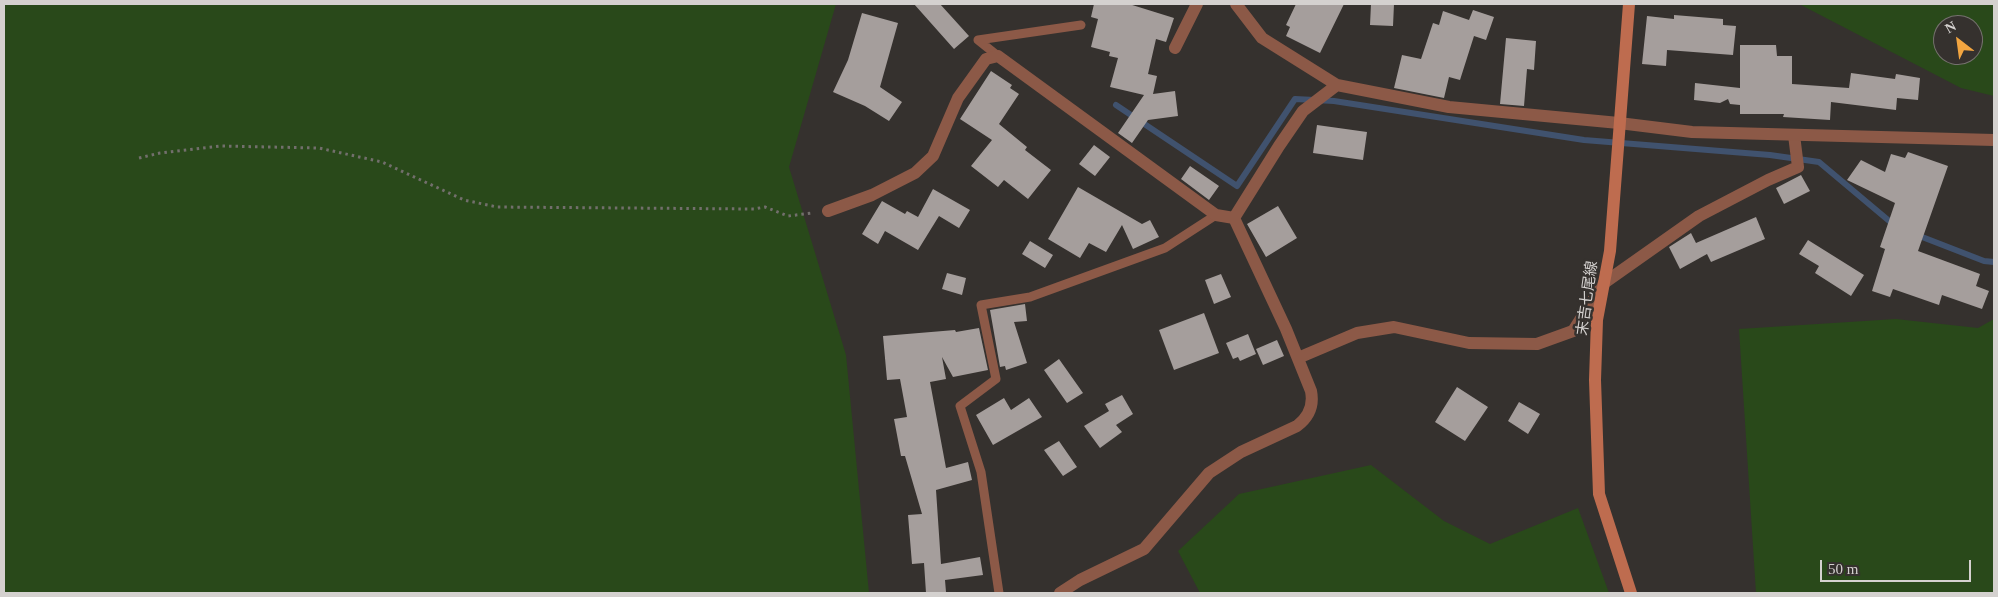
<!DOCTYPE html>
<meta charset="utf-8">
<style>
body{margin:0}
#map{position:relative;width:1998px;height:597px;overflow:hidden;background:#35312e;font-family:Georgia,serif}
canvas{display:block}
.frame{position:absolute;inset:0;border:5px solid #d4d1cf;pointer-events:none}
.north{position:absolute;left:1933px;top:15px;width:50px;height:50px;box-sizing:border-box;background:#35312e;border:1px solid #75716e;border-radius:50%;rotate:330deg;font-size:14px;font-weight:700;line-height:20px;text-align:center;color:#d4d1cf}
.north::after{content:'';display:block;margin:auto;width:18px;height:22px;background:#f2a540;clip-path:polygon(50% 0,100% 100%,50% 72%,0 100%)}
.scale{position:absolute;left:1820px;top:560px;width:151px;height:22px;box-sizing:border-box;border:2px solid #d4d1cf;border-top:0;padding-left:6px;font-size:15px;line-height:18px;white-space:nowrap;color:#d4d1cf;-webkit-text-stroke:4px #35312e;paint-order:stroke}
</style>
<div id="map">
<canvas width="1998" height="597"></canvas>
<div class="frame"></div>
<div class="north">N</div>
<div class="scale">50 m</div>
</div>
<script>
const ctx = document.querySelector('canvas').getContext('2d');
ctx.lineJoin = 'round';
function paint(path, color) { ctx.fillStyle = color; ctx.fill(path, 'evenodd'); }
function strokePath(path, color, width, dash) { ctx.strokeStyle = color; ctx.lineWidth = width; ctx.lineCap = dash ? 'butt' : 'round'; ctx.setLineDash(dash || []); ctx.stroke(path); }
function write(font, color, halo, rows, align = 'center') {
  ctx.font = font + ' Georgia,"Noto Sans JP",serif'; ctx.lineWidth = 5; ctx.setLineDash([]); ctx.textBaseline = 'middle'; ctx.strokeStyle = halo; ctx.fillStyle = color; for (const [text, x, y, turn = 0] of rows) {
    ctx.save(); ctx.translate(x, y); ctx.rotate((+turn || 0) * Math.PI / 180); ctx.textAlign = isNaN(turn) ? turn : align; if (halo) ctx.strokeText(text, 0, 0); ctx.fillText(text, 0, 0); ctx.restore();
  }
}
const green = new Path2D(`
 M 4,4 L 836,4 L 789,167 L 846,355 L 869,593 L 4,593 Z
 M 1799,4 L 1994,4 L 1994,96 L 1961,88 ZM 1943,25 L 1973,25 L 1973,55 L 1943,55 Z
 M 1896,319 L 1978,328 L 1994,319 L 1994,593 L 1756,593 L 1739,329 Z
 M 1371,465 L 1444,521 L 1490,544 L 1578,508 L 1609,593 L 1200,593 L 1178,551 L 1239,494 Z`);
const stream = new Path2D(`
 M 1116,105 L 1237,186 L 1295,99 L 1334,101 L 1584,140 L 1770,155 L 1819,162 L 1894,225
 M 1917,235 L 1984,261 L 1994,262`);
const building = new Path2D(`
 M 914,4 L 940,4 L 969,36 L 954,49 Z
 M 1094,4 L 1129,4 L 1174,18 L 1166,42 L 1156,39 L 1148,74 L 1157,76 L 1153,94 L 1175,91 L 1178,116 L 1148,120 L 1132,143 L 1118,133 L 1144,95 L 1110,87 L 1118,58 L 1109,56 L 1110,52 L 1091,47 L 1098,19 L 1091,17 Z
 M 1296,4 L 1344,4 L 1320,53 L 1286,36 L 1290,27 L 1286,25 Z
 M 1371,4 L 1394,4 L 1393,26 L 1370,25 Z
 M 1473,10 L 1494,17 L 1486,40 L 1474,36 L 1460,80 L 1449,77 L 1444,98 L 1394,88 L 1402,55 L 1421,59 L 1433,23 L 1439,25 L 1443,11 L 1469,20 Z
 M 862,13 L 898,23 L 880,87 L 902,102 L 889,121 L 865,106 L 833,92 L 848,60 Z
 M 1674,15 L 1723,19 L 1723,25 L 1736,26 L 1733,55 L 1667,50 L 1666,66 L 1642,64 L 1647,16 L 1674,19 Z
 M 1506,38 L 1536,41 L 1534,70 L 1527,69 L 1524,106 L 1500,104 Z
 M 1740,45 L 1776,45 L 1777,56 L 1792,56 L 1792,84 L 1849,88 L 1851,73 L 1895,79 L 1896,74 L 1920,78 L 1918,100 L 1897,98 L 1896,110 L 1831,102 L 1830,120 L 1783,117 L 1784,114 L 1740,114 L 1740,105 L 1730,104 L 1728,99 L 1720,103 L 1694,100 L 1695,83 L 1740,88 Z
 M 991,71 L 1012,85 L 1010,88 L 1019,94 L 999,124 L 1027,147 L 1025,150 L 1051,170 L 1028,199 L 1004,180 L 998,187 L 971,166 L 992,140 L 960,119 Z
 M 1317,125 L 1367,132 L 1363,160 L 1313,153 Z
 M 1094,145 L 1110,157 L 1095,176 L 1079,164 Z
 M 1908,152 L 1948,166 L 1918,251 L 1980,274 L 1976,286 L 1989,291 L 1982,309 L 1942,295 L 1939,305 L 1893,289 L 1890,297 L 1872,291 L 1885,249 L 1880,247 L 1895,203 L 1847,180 L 1861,160 L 1885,172 L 1891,154 L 1905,158 Z
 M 1190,166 L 1219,186 L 1209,200 L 1181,179 Z
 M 1801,175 L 1810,191 L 1784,204 L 1776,188 Z
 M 1078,187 L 1142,224 L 1150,220 L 1159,237 L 1133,249 L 1122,225 L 1106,252 L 1089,243 L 1080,258 L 1048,239 Z
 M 933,189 L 970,210 L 959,228 L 939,216 L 918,250 L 885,231 L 878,244 L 862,234 L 882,201 L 905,214 L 907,211 L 918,217 Z
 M 1278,206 L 1297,238 L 1266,257 L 1247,224 Z
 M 1756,217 L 1765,239 L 1711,262 L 1707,254 L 1680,269 L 1669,247 L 1691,233 L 1696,243 Z
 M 1808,240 L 1864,275 L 1851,296 L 1815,273 L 1819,266 L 1799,254 Z
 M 1030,241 L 1053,255 L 1045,268 L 1022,254 Z
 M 947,273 L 966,278 L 962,295 L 942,289 Z
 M 1221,274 L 1231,297 L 1214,304 L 1205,280 Z
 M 1025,304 L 1027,321 L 1014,322 L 1027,363 L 1006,370 L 1005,366 L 1000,367 L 990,310 Z
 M 1204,313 L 1219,353 L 1174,370 L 1159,330 Z
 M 979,328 L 988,370 L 953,377 L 942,357 L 946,379 L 930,382 L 946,468 L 968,462 L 972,480 L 936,490 L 941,564 L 980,557 L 983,575 L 945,580 L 946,592 L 926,593 L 924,563 L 912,564 L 908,515 L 922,514 L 905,456 L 901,456 L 894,419 L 907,417 L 900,379 L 887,380 L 883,336 L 955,330 L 956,332 Z
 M 1248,334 L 1256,354 L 1240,361 L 1238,357 L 1233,359 L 1226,343 Z
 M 1277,340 L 1284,356 L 1263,365 L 1256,349 Z
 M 1059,359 L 1083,393 L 1067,403 L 1044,370 Z
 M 1457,387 L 1488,407 L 1465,441 L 1435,422 Z
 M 1122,395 L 1133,414 L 1116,425 L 1122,432 L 1100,448 L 1084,426 L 1109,411 L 1105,404 Z
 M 1004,398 L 1011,410 L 1029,398 L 1042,417 L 993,445 L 976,415 Z
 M 1519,402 L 1540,414 L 1528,434 L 1508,421 Z
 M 1059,441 L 1077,467 L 1063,476 L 1044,450 Z`);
const path = new Path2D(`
 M 139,158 L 160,153 L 220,146 L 319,148 L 382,162 L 464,200 L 497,207 L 754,209 L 765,207 L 788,216 L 812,213`);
const service = new Path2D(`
 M 978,40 L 1081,25
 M 978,40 L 998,56
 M 999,593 L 981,472 L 960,406 L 996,379 L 981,305 L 1030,297 L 1165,248 L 1216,215`);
const minor = new Path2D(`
 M 1236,4 L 1262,38 L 1337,85 L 1449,107 L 1619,123
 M 1175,48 L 1197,4
 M 828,211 L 872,195 L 915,173 L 933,156 L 958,98 L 986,59 L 998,56 L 1216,215 L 1234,218
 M 1298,358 L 1357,333 L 1394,327 L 1469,343 L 1537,344 L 1573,331 L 1604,283 L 1699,216 L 1768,180 L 1798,167 L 1794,135
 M 1060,593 L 1080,580 L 1144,549 L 1209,473 L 1241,452 L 1297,426 C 1309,417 1314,406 1311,391 L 1286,329 L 1234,218 L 1279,146 L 1303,111 L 1337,85`);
const tertiary = new Path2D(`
 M 1619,123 L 1692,132 L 1994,140`);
const secondary = new Path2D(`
 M 1629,4 L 1610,251 L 1597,320 L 1595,380 L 1599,494 L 1631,593`);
const streetNames = [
 ["末吉七尾線",1586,298,-82]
];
paint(green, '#29491a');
strokePath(stream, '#40526e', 6);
paint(building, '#a59e9c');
strokePath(path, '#726f6c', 3, [2.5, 4]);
strokePath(service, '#8c5947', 9);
strokePath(minor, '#8c5947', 12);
strokePath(tertiary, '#8c5947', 12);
strokePath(secondary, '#be6c4f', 12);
write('15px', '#d4d1cf', '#35312e', streetNames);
</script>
